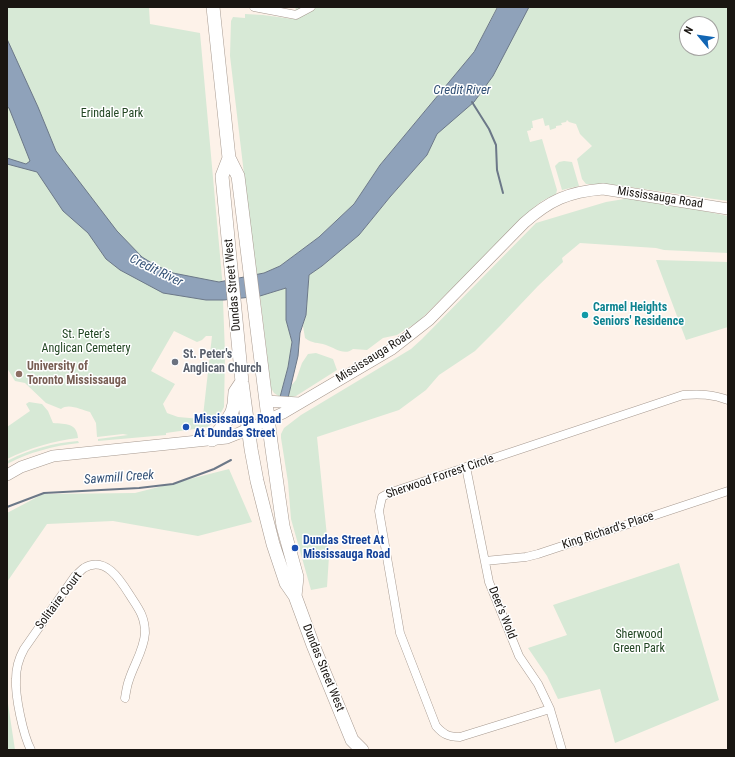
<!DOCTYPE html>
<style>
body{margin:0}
#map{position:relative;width:735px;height:757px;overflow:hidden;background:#fdf2e9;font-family:"Roboto Condensed",sans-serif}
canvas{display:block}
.frame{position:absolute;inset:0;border:8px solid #1a1612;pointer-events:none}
.north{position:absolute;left:679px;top:16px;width:40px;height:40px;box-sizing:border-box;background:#fff;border:1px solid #a3a2a0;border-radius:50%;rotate:299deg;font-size:11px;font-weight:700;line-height:16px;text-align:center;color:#1a1612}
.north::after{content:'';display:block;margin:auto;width:14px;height:18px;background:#1266b4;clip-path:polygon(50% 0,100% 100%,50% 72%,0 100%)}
</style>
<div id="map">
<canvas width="735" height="757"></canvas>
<div class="frame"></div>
<div class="north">N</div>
</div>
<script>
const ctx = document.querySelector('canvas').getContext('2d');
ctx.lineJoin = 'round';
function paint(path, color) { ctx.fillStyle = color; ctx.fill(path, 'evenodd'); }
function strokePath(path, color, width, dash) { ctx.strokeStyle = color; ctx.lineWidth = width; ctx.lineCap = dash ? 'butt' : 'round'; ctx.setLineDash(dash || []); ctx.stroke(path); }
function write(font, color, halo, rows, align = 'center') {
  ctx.font = font + ' "Roboto Condensed",sans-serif'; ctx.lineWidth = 3; ctx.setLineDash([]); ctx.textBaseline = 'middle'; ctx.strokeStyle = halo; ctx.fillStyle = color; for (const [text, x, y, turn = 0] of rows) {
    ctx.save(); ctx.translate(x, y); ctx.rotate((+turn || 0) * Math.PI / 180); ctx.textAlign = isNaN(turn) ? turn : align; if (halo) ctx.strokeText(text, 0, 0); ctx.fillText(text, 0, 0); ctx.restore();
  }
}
const green = new Path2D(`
 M 7,7 L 149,7 L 150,24 L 200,33 L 224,300 L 223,300 L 225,354 L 224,407 L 218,418 L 208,427 L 166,433 L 166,435 L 98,441 L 98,439 L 128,435 L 123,434 L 97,437 L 96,423 L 90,412 C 81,410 69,403 61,409 L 46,403 L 25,383 L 15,381 L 7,368 ZM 174,331 L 197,342 L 202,340 L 206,336 L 212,336 L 203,416 L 201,419 L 178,417 L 167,413 L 163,404 L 175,384 L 151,371 Z
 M 296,7 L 498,7 L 474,52 L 380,165 L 354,204 L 319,237 L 280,266 L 264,273 L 256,275 L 230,56 L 231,21 L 233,17 L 245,18 L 245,14 L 263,15 L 293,19 Z
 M 529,7 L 728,7 L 728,201 L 608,184 L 586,184 L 582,179 L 577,159 L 592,146 L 580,134 L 576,124 L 569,122 L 567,120 L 566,122 L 561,123 L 562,125 L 556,126 L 556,128 L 550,130 L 549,125 L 545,126 L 543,118 L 532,121 L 533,128 L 531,128 L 531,130 L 527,131 L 530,142 L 542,139 L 557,190 L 556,194 L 542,201 L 532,209 L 419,321 L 397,335 L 383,338 L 367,350 L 353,349 C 344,356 335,348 326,345 C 317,342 313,344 305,338 L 303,326 L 306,315 L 309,275 L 322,266 L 359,235 L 390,197 L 427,155 L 437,134 ZM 687,24 L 711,24 L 711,48 L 687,48 Z
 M 564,161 L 572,162 L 579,186 L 562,190 L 555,166 L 559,162 Z
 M 636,197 L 728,216 L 728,253 L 664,250 L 656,248 L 580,243 L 562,258 L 563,262 L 538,286 L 500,326 L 475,351 L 439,375 L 426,390 L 399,410 L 317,437 L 329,556 L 327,587 L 311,590 L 291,519 L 288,482 L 281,438 L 281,434 L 284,428 L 301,415 L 411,349 L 422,339 L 536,223 L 606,202 Z
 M 656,260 L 728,262 L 728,327 L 686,340 Z
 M 286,288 L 286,320 L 292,342 L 288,367 L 280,397 L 274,393 L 271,388 L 260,296 Z
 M 316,353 L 333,359 L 337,370 L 296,396 L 288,398 L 290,387 L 296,380 L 302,363 L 308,354 Z
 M 29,402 L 42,404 L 48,411 L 53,423 C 66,424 77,423 78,438 C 53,441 30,448 7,459 L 7,427 L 30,411 L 26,404 Z
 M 78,441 L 79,443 C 53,446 30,452 7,464 L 7,462 L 9,460 C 31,449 53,443 78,441 Z
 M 229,469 L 252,522 L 198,536 L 113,521 L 47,524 L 7,582 L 7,513 L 43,494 L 135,493 Z
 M 679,563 L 719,700 L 615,743 L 600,689 L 558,699 L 547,676 L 528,648 L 567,635 L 553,605 Z
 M 7,697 L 15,750 L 7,750 Z`);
const water = new Path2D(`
 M 498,7 L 529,7 L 493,76 L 474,102 L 437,134 L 427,155 L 390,197 L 359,235 L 322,266 L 309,275 L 306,315 L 300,333 L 298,356 L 288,398 L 280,397 L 288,367 L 292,342 L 286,320 L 286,288 L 260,296 L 224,300 L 206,300 L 163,293 L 120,270 L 106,259 L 88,233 L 63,211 L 37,172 L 7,164 L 7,158 L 26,164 L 30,161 L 9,108 L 7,107 L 7,39 L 38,107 L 56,151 L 117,231 L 142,257 L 155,265 L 173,273 L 219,282 L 264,273 L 280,266 L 319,237 L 354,204 L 380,165 L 474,52 Z`);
const stream = new Path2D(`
 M 472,102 L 489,129 L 496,145 L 497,170 L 503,193
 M 7,507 L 44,493 L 139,488 L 173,484 L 214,469 L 231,460`);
const street = new Path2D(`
 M 254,7 L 296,15 L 311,7
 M 466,467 L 489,582 L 519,656 L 538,684 L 550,709 L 562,750
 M 485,561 L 526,557 L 538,554 L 728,491
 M 550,709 L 460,737 C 448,737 443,734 436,726 L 400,633 L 379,511 L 382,497 L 389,493 L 683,395 C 699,394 713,394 728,400
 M 31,750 C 23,735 15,696 16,679 C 16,669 19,658 24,649 L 75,576 C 78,574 81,570 84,568 C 106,555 121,581 131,597 C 139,609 145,617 145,633 C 144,650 134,664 129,680 C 127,685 126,692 125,698`);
const secondary = new Path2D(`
 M 266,401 L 299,403
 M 7,475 L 21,467 L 53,456 L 227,438 L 237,434 L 283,413 L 392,349 L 429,320 L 524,223 C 550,200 568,192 603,189 L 728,209`);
const primary = new Path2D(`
 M 213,7 L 229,158 L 238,176 L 271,442 L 283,526 L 297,577 L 295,596
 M 229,158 L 222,176 L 242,382 L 251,449 L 257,481 L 273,544 L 286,583 L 295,596 L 313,645 L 352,740 L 362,750
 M 212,440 L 226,422 L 232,412 L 234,404 L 235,392 L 241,383`);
const markers = [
 [585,315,4,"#0f9aa8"],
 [175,362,4,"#6b7280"],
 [19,374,4,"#8d6e63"],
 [186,427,4,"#1a4fb4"],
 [295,548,4,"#1a4fb4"]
];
const parkNames = [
 ["Erindale Park",112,114],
 ["St. Peter's",86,335],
 ["Anglican Cemetery",86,349],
 ["Sherwood",639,635],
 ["Green Park",639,649]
];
const streetNames = [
 ["Mississauga Road",660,198,9],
 ["Dundas Street West",233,285,-95],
 ["Mississauga Road",374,357,-32],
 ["Sherwood Forrest Circle",440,477,-19],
 ["King Richard's Place",608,531,-18],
 ["Solitaire Court",59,601,-53],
 ["Deer's Wold",502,613,68],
 ["Dundas Street West",323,668,68]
];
const cultureNames = [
 ["Carmel Heights",593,308],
 ["Seniors' Residence",593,322]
];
const worshipNames = [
 ["St. Peter's",183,355],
 ["Anglican Church",183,369]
];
const educationNames = [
 ["University of",27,367],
 ["Toronto Mississauga",27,381]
];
const transitNames = [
 ["Mississauga Road",194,420],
 ["At Dundas Street",194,434],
 ["Dundas Street At",303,541],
 ["Mississauga Road",303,555]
];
const waterNames = [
 ["Credit River",462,91],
 ["Credit River",156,271,26],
 ["Sawmill Creek",119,478,-4]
];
paint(green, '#d7e9d6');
paint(water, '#8fa2ba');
strokePath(water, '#6c7888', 1);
strokePath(stream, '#6c7888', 2);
strokePath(street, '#a79a90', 9);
strokePath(secondary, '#a79a90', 12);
strokePath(primary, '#a79a90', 14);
strokePath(street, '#fff', 8);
strokePath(secondary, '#fff', 11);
strokePath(primary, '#fff', 13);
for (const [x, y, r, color] of markers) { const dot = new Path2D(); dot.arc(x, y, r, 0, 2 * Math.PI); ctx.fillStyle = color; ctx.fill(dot); strokePath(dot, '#fff', 1.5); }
write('12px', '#224623', '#fff', parkNames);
write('12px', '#1a1612', '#fff', streetNames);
write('bold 12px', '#0d838f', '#fff', cultureNames, 'left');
write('bold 12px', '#5b616d', '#fff', worshipNames, 'left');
write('bold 12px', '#785e54', '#fff', educationNames, 'left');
write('bold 12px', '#164399', '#fff', transitNames, 'left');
write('italic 13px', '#335176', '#fff', waterNames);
</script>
